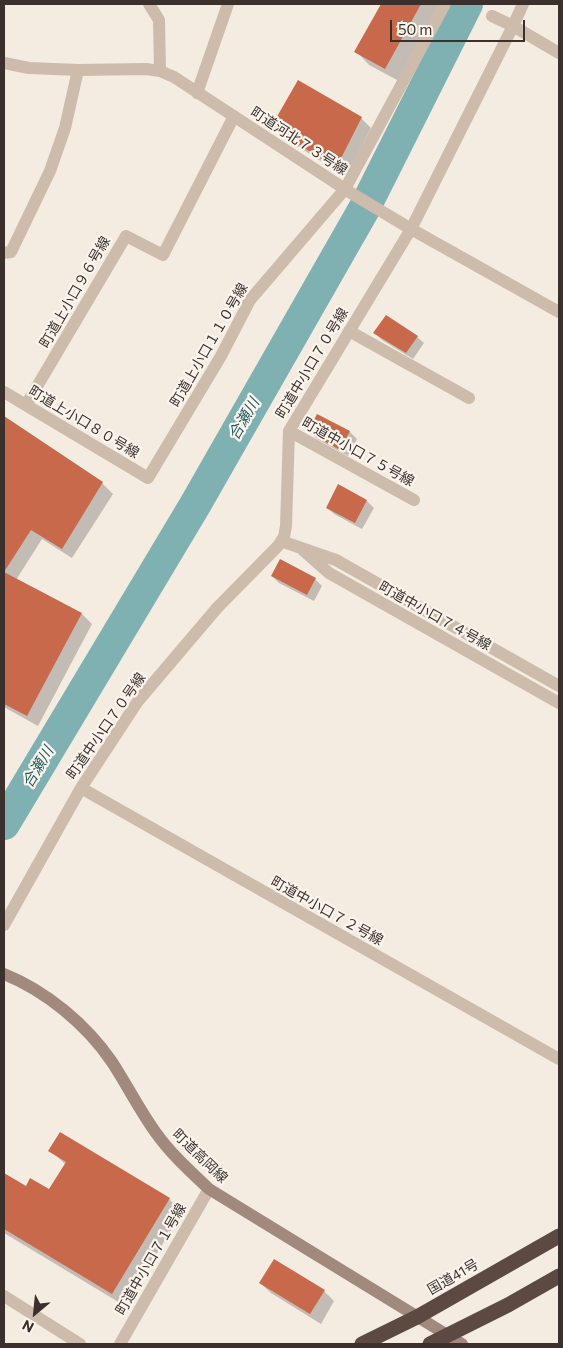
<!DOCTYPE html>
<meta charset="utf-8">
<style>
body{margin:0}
#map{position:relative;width:563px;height:1348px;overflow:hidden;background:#f4ebe1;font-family:Commissioner,sans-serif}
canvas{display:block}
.frame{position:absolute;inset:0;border:5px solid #3b302b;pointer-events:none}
.north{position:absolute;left:10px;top:1288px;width:50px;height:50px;-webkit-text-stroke:4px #fbf5ee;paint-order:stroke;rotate:208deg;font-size:14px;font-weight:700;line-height:20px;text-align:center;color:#3b302b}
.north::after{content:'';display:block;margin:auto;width:18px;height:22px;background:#3b302b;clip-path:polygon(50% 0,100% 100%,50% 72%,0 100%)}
.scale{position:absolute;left:390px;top:20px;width:135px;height:22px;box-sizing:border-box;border:2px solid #3b302b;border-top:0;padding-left:6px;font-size:15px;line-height:18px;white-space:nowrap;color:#3b302b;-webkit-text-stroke:4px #fbf5ee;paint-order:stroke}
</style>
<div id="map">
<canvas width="563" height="1348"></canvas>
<div class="frame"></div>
<div class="north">N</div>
<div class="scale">50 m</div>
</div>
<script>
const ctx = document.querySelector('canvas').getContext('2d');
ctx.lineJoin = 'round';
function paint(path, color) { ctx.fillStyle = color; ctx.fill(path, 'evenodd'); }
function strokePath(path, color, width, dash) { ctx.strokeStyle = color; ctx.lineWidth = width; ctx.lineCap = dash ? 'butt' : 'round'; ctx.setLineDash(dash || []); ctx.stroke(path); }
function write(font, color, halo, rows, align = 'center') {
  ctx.font = font + ' Commissioner,"Noto Sans JP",sans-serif'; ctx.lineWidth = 4.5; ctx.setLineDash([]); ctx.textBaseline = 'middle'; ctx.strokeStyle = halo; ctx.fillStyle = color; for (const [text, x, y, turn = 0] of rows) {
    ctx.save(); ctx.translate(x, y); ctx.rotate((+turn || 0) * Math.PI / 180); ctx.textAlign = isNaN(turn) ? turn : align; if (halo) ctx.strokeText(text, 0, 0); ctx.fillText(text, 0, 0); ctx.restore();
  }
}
const shadow = new Path2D(`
 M 382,4 L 441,4 L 399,81 L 369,65 L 356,51 Z
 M 361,118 L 371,128 L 346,177 L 283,137 L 273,127 Z
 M 375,333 L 417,337 L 424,343 L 413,359 L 382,340 Z
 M 318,416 L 350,432 L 357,439 L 348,456 L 317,439 L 310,432 Z
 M 4,417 L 102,483 L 113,494 L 72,558 L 42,539 L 16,580 L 82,614 L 92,624 L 38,726 L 4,707 Z
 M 339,486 L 367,501 L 374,508 L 362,529 L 334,514 L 327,507 Z
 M 280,561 L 315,579 L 322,586 L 314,601 L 279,583 L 272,576 Z
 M 50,1150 L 169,1199 L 182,1212 L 125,1306 L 4,1233 L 4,1175 L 26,1188 L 50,1191 L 66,1165 Z
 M 260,1283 L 324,1291 L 334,1301 L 321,1324 L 271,1293 Z`);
const river = new Path2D(`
 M 4,824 L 195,505 L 364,209 L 467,4`);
const building = new Path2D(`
 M 381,4 L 421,4 L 385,69 L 354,52 Z
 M 298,80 L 362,117 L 336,168 L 271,127 Z
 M 386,315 L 418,336 L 406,353 L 373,333 Z
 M 317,414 L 350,431 L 340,450 L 308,432 Z
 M 4,416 L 103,482 L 62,549 L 31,530 L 4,572 L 82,613 L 27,716 L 4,704 Z
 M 338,484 L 367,500 L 355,523 L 326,508 Z
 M 280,559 L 316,578 L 307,595 L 271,576 Z
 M 60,1132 L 170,1198 L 112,1294 L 4,1229 L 4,1173 L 26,1186 L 30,1178 L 49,1189 L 66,1162 L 48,1151 Z
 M 274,1259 L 325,1290 L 310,1314 L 259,1283 Z`);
const street = new Path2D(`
 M 149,4 L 159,20 L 160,71
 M 492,16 L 513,26 L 559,53
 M 4,63 L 29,68 L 78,70 L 146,69 L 160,71 L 174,77 L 351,193 L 411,229 L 559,312
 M 197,93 L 228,4
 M 4,253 L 11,252 L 50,171 L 65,128 L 78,70
 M 349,331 L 469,398
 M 4,392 L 148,478 L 221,356 L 250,300 L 345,189 L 445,4
 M 26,405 L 126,236 L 163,255 L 234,116
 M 289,431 L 414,500
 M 281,541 L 336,560 L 559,686
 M 304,551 L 329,573 L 559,703
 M 81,788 L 559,1059
 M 4,925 L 81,788 L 138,701 L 217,608 L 278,546 L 284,537 L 286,526 L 289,431 L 411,229 L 513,26 L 523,4
 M 4,1296 L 80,1344
 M 120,1344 L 209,1189`);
const secondary = new Path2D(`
 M 4,974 C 46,991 86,1024 112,1062 C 127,1085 140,1111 156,1133 C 171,1154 190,1171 209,1189 L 462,1344`);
const highway = new Path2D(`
 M 362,1344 L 417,1317 L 559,1236
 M 430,1344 L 508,1305 L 559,1276`);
const streetNames = [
 ["町道河北７３号線",299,141,33],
 ["町道上小口９６号線",75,292,-60],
 ["町道上小口１１０号線",209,345,-60],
 ["町道中小口７０号線",312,363,-59],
 ["町道上小口８０号線",84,422,31],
 ["町道中小口７５号線",358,452,29],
 ["町道中小口７４号線",435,616,29],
 ["町道中小口７０号線",106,726,-55],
 ["町道中小口７２号線",327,911,29],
 ["町道高岡線",200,1156,44],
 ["町道中小口７１号線",151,1259,-60],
 ["国道41号",453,1277,-30]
];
const waterNames = [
 ["合瀬川",244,419,-60],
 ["合瀬川",38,767,-59]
];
paint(shadow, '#0003');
strokePath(river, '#7fb0b2', 32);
paint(building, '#c8694b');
strokePath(street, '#cdbbac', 12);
strokePath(secondary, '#a18a7d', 12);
strokePath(highway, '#5c4a42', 15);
write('14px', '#3b302b', '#fbf5ee', streetNames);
write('italic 15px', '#1f5a5e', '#fbf5ee', waterNames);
</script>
